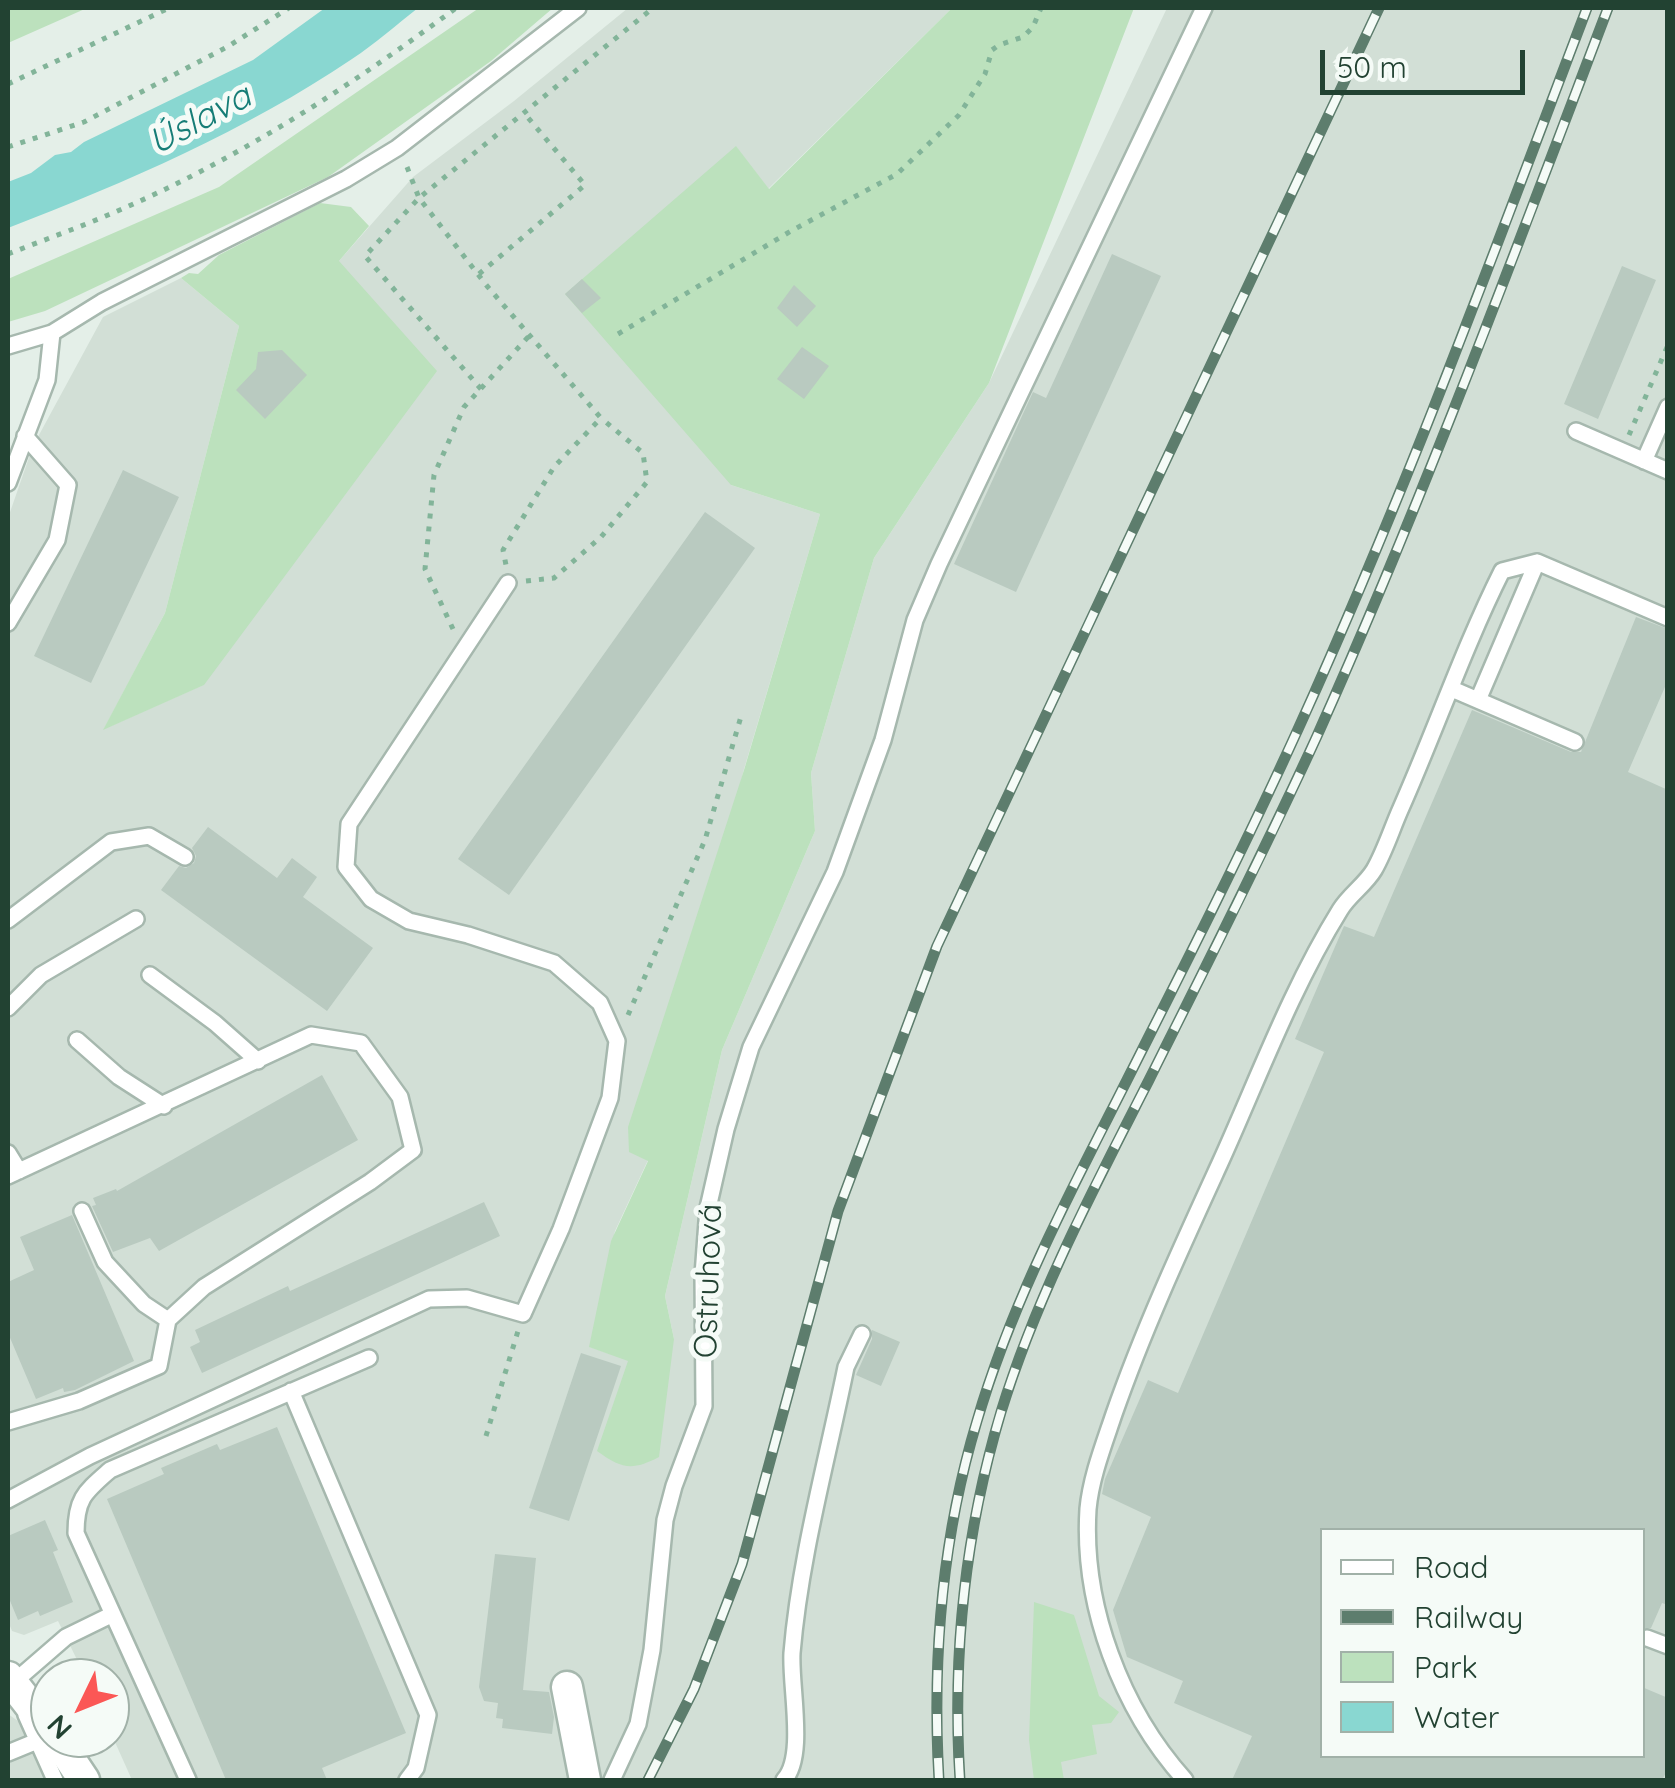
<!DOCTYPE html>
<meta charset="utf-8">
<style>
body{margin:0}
#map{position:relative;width:1675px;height:1788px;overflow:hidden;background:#e4efe8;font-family:Quicksand,sans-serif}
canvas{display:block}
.frame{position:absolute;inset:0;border:10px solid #224232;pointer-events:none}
.legend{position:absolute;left:1320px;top:1528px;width:325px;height:230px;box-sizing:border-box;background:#f5fbf7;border:2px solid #a1b1a8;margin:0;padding:12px 18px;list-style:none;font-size:30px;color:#224232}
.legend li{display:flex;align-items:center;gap:20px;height:50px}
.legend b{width:50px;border:2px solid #a1b1a8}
.north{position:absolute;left:30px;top:1658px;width:100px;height:100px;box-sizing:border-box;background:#f5fbf7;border:2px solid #a1b1a8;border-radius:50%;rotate:227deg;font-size:28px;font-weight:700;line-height:40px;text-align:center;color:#224232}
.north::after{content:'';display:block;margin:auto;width:35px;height:45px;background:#fb5755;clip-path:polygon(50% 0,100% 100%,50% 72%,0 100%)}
.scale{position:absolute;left:1320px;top:50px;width:205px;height:45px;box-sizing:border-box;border:5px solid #224232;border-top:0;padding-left:12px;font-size:30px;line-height:35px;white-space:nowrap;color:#224232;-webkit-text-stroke:8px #f5fbf7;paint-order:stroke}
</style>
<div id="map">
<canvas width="1675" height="1788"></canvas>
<div class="frame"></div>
<ul class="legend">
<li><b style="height:12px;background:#fff"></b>Road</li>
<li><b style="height:12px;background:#5d7d6d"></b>Railway</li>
<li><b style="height:28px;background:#bce1bd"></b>Park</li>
<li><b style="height:28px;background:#89d7d1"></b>Water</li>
</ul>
<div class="north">N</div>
<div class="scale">50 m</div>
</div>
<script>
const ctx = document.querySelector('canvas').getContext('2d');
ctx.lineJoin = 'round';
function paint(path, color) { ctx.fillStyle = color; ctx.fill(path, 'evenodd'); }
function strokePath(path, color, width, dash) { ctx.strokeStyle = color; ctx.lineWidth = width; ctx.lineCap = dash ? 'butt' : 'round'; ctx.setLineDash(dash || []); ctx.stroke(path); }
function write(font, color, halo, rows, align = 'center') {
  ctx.font = font + ' Quicksand,sans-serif'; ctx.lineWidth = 10; ctx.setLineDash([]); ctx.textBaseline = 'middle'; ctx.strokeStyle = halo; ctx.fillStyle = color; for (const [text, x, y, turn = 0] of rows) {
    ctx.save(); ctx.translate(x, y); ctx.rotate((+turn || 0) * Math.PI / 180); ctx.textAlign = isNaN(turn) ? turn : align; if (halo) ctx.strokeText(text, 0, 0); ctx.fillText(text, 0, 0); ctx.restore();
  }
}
const built = new Path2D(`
 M 628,8 L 952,8 L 768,189 L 736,147 L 731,485 L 820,514 L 744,769 L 648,1160 L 615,1231 L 590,1347 L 628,1360 L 674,1339 L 665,1296 L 722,1050 L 815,831 L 811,773 L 874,558 L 989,383 L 1167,8 L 1667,8 L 1667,1780 L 132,1780 L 110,1731 L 110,1678 L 86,1678 L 58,1621 L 24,1635 L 12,1631 L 8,1621 L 8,518 L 33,446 L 103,317 L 181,278 L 239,326 L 165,613 L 104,729 L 203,685 L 339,261 L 413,177 L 514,101 ZM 1322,1530 L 1642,1530 L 1642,1756 L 1322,1756 Z
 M 8,1714 L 18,1721 L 64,1780 L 8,1780 Z`);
const green = new Path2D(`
 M 8,8 L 87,8 L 8,43 Z
 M 479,8 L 553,8 L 491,61 L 328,177 L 45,311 L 8,322 L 8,279 L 219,187 Z
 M 952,8 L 1134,8 L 989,383 L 874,558 L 811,773 L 815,831 L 722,1050 L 665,1296 L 674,1339 L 659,1457 C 632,1471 622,1469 597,1451 L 628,1361 L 589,1347 L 611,1241 L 648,1161 L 629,1152 L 628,1127 L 744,770 L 820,514 L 731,485 L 565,294 L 736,146 L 769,189 Z
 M 320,203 L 351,207 L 369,226 L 339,261 L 437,371 L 204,685 L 103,730 L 165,613 L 239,326 L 181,278 L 189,273 L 198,274 L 219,255 Z
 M 1034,1602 L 1074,1615 L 1099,1696 L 1119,1712 L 1111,1723 L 1092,1725 L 1097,1754 L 1061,1762 L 1064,1780 L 1034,1780 L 1029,1740 Z`);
const water = new Path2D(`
 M 325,8 L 418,8 C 396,25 375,44 352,59 C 245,131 127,182 8,228 L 8,182 L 31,173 L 55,155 L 71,152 L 84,142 L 253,60 Z`);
const building = new Path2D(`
 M 1112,254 L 1161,276 L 1016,592 L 954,564 L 1033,392 L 1046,398 Z
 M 1622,266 L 1656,280 L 1598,419 L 1564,404 Z
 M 582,279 L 601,298 L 582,313 L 565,294 Z
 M 794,285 L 816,306 L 797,327 L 777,308 Z
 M 802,347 L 829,366 L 804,399 L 777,379 Z
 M 282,350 L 307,375 L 265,419 L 236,390 L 256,369 L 258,352 Z
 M 123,470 L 179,497 L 91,683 L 34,656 Z
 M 705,512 L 755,548 L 509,895 L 458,859 Z
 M 1636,617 L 1668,629 L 1668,680 L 1628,772 L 1668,790 L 1668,1605 L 1662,1603 L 1651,1628 L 1642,1628 L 1642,1530 L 1322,1530 L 1322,1756 L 1642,1756 L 1642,1687 L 1668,1698 L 1668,1769 L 1662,1780 L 1232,1780 L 1252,1736 L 1174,1703 L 1183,1681 L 1127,1657 L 1113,1610 L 1151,1517 L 1102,1494 L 1105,1479 L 1148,1380 L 1178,1393 L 1324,1052 L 1295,1039 L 1344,926 L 1374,937 L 1472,710 L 1571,752 L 1581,752 Z
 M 208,827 L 277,878 L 292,858 L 317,877 L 303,897 L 373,948 L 327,1011 L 161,890 L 179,866 L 186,868 L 194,863 L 196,856 L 192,848 Z
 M 322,1075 L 358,1140 L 159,1251 L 150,1238 L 113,1252 L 92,1206 L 96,1205 L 93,1198 L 116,1189 L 117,1191 Z
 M 484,1202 L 500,1236 L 202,1373 L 190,1347 L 200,1342 L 195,1330 L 288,1286 L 290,1291 Z
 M 72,1215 L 134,1361 L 75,1390 L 64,1392 L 63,1388 L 36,1399 L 8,1333 L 8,1282 L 34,1270 L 20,1237 Z
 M 872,1330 L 900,1342 L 881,1386 L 856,1375 L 872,1339 Z
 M 581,1353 L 621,1366 L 569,1521 L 529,1508 Z
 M 277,1427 L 406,1733 L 322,1768 L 327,1780 L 226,1780 L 107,1499 L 164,1474 L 161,1468 L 217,1444 L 220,1450 Z
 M 45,1520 L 58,1550 L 53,1552 L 73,1602 L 40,1616 L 38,1611 L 18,1620 L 8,1596 L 8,1536 Z
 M 495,1554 L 536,1558 L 523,1690 L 549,1692 L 554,1717 L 552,1734 L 502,1728 L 503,1719 L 496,1718 L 498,1703 L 484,1701 L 479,1687 Z`);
const path = new Path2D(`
 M 8,84 L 169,8
 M 8,147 L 84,122 L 227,47 L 289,8
 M 407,167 L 419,198 L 487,286 L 601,418 L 554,467 L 503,550 L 506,565
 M 8,254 C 41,241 75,229 108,215 C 232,163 348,88 456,8
 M 479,274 L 585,185 L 524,113
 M 618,334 L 791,231 L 897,174 L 959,115 L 985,74 L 992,50 L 999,45 L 1023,37 L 1033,27 L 1041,8
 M 481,389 L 365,256 L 419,198 L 653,8
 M 1629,435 L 1668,345
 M 526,581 L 554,578 L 601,537 L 647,482 L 643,453 L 601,418
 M 453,629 L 425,569 L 434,475 L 464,407 L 529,336
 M 628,1015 L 705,840 L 742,713
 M 486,1436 L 518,1331`);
const lane = new Path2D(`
 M 8,346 L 52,333 L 102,302 L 346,179 L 397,148 L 578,8
 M 1576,431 L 1668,471
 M 1644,461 L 1668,407
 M 8,483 L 47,380 L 52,333
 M 8,623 L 57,540 L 68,485 L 25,436
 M 1452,689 L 1575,742
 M 1478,700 L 1537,562 L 1668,618
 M 8,920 L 111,842 L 149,836 L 185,857
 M 150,975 L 215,1023 L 258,1061
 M 8,1008 L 41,975 L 136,919
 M 77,1040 L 119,1077 L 164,1106
 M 8,1153 L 19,1171
 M 8,1176 L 311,1035 L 361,1043 L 400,1097 L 413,1150 L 370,1182 L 204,1287 L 168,1320 L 159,1366 L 79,1401 L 8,1422
 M 82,1211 L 105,1262 L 144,1304 L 168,1320
 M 291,1391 L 428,1715 L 416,1768 L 407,1780
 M 8,1500 L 90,1456 L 429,1299 L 467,1298 L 523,1314 L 561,1229 L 610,1098 L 617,1041 L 600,1003 L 554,963 L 468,935 L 409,921 L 371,899 L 346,867 L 349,824 L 508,583
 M 1647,1638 L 1668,1646
 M 16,1689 L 14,1682 L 66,1637 L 111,1615
 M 26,1715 L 55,1780
 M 8,1753 L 42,1739
 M 188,1780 L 76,1533 C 76,1498 85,1492 110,1470 L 369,1358
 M 612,1780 L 638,1724 L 652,1650 L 665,1520 L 674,1486 L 704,1406 L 703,1275 L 708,1208 L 726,1129 L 751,1047 L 835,872 L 883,740 L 915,620 L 939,564 L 1204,8
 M 784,1780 C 806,1757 790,1686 792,1653 C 800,1557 827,1461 846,1367 L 862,1334
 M 1185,1780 C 1121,1709 1082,1605 1088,1509 C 1091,1477 1104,1444 1114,1414 C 1144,1328 1182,1246 1220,1163 C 1258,1079 1291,989 1340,910 C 1349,895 1365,885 1374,870 C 1385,851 1392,828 1401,808 C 1436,729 1464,647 1502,571 L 1537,562`);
const street = new Path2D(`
 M 8,1677 L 50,1731
 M 567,1687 L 585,1780
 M 56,1738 L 84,1780`);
const rail = new Path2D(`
 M 648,1780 L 694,1689 L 742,1564 L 838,1211 L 937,946 L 1379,8
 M 939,1780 C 932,1660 942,1537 977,1421 C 1012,1301 1071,1191 1127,1080 C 1186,963 1245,846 1299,727 C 1406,492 1495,249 1587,8
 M 960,1780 C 952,1655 965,1532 1001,1412 C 1037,1295 1094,1188 1149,1080 C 1206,966 1264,852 1317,736 C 1424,497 1515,252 1608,8`);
const streetNames = [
 ["Ostruhová",709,1281,-88]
];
const waterNames = [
 ["Úslava",200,120,-28]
];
paint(built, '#d2dfd6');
paint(green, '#bce1bd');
paint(water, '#89d7d1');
paint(building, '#b9cac0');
strokePath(lane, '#a6b8ae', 20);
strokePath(street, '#a6b8ae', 35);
strokePath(path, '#82b499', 5, [5, 8]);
strokePath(lane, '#fff', 15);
strokePath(street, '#fff', 30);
strokePath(rail, '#5d7d6d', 11);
strokePath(rail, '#f5fbf7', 8, [22]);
write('32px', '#224232', '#f5fbf7', streetNames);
write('italic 35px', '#177d77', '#f5fbf7', waterNames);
</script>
